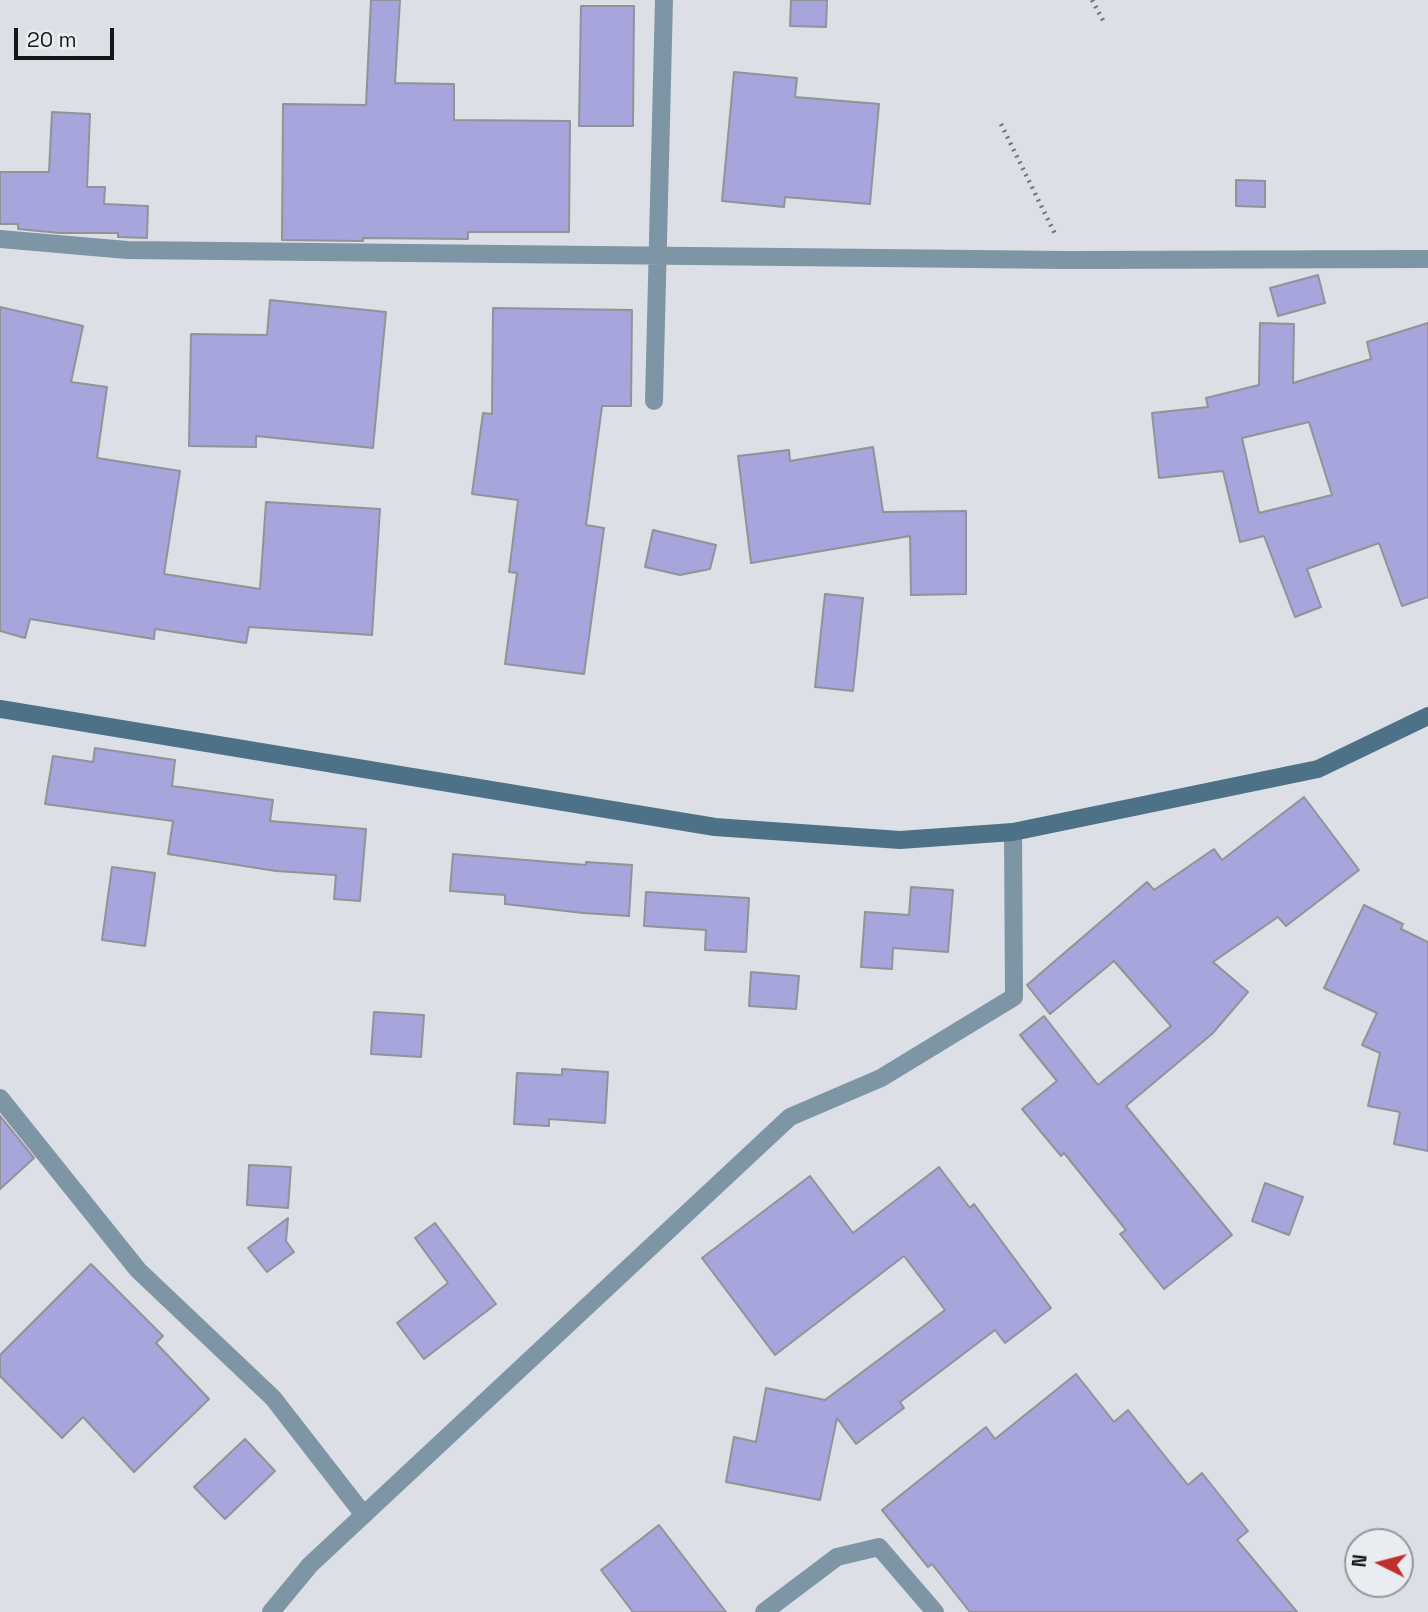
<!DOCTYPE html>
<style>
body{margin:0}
#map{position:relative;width:1428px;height:1612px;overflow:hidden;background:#dcdfe5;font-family:"Space Grotesk",sans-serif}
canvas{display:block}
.north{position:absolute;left:1344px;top:1528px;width:70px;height:70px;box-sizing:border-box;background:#e9edf2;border:2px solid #94979b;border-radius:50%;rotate:276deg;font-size:19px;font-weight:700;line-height:28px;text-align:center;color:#151618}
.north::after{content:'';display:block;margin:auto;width:24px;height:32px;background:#bf3031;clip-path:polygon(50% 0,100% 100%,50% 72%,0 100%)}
.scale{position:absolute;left:14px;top:28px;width:100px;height:32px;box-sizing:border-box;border:4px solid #151618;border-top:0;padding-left:9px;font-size:21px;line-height:24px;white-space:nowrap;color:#151618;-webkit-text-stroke:5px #e9edf2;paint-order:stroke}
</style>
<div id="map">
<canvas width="1428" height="1612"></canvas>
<div class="north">N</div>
<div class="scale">20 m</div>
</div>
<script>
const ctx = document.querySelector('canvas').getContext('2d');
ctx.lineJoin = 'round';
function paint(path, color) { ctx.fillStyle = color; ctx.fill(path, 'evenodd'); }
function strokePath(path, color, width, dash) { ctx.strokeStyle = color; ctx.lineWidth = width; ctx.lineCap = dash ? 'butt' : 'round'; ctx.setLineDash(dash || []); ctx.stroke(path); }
const building = new Path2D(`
 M 371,0 L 400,0 L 395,83 L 454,84 L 454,120 L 570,121 L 569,232 L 468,232 L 468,239 L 363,238 L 363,241 L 282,240 L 283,104 L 366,105 Z
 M 791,0 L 827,0 L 826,27 L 790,26 Z
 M 581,6 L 634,6 L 633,126 L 579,126 Z
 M 734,72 L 797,78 L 795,97 L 879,104 L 870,204 L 785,197 L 784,207 L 722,201 Z
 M 52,112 L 90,114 L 87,187 L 105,187 L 104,204 L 148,206 L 147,238 L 118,237 L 118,233 L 59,233 L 18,229 L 18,224 L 0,224 L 0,172 L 49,172 Z
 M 1236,180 L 1265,181 L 1265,207 L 1236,206 Z
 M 1318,275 L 1325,303 L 1278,316 L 1270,288 Z
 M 270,300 L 386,312 L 373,448 L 256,436 L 256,447 L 189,446 L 191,334 L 267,335 Z
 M 0,307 L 83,326 L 71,382 L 107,387 L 97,458 L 180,471 L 164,574 L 260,589 L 266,502 L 380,509 L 372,635 L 249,627 L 246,643 L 155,629 L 154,639 L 30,619 L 25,638 L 0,631 Z
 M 493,308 L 632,310 L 631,406 L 602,406 L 586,525 L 604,528 L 584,674 L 505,664 L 517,573 L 509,572 L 518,500 L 472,494 L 483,413 L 492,414 Z
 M 1260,323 L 1294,324 L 1293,383 L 1371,359 L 1367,342 L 1428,323 L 1428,597 L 1402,606 L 1379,543 L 1307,569 L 1321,607 L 1295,617 L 1264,536 L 1240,542 L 1223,471 L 1159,478 L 1152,413 L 1208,407 L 1206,398 L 1259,385 ZM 1309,422 L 1332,495 L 1259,513 L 1242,438 Z
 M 873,447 L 883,512 L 966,511 L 966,594 L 911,595 L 910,536 L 751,563 L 738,456 L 789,450 L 790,461 Z
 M 653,530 L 716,545 L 710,569 L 680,575 L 645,567 Z
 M 825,594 L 863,598 L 853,691 L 815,687 Z
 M 95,748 L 175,760 L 172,786 L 273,800 L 270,821 L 366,829 L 360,901 L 334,899 L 336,875 L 276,871 L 168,854 L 173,821 L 45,804 L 53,756 L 93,762 Z
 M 1304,797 L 1359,870 L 1286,926 L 1278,917 L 1213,962 L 1248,992 L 1212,1034 L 1126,1106 L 1232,1235 L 1164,1289 L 1120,1234 L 1126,1230 L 1064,1153 L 1061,1156 L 1022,1109 L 1057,1081 L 1020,1035 L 1044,1016 L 1098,1085 L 1171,1026 L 1114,961 L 1050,1014 L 1027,985 L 1147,882 L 1154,890 L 1214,849 L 1222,860 Z
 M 453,854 L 586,865 L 586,862 L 632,865 L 629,916 L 583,913 L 505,904 L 505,895 L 450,891 Z
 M 112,867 L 155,873 L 145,946 L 102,940 Z
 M 911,887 L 953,890 L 948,952 L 893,948 L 892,969 L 861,967 L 865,912 L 909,915 Z
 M 646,892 L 749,898 L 746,952 L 705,950 L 706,930 L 644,926 Z
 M 1364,905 L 1403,924 L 1401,929 L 1428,942 L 1428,1151 L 1394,1144 L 1400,1112 L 1368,1106 L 1380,1053 L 1362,1045 L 1377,1013 L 1324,988 Z
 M 751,972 L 799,976 L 796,1009 L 749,1006 Z
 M 374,1012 L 424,1015 L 421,1057 L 371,1054 Z
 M 562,1069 L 608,1072 L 605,1123 L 549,1119 L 549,1126 L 514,1124 L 517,1073 L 562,1075 Z
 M 0,1116 L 34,1158 L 0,1189 Z
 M 249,1165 L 291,1167 L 288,1208 L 247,1205 Z
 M 939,1167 L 970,1208 L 974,1204 L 1051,1308 L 1005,1343 L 995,1330 L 900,1402 L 904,1408 L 856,1444 L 837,1418 L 820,1500 L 726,1482 L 734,1437 L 756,1442 L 766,1388 L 825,1400 L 945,1310 L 904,1256 L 775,1355 L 702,1258 L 810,1176 L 853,1233 Z
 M 1265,1183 L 1303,1197 L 1289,1235 L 1252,1221 Z
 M 288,1218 L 286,1241 L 294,1252 L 267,1272 L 248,1248 Z
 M 435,1223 L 496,1304 L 424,1359 L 397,1323 L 448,1283 L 415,1238 Z
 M 91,1264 L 163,1336 L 156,1343 L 209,1399 L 134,1472 L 83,1417 L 62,1438 L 0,1376 L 0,1355 Z
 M 1076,1374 L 1114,1422 L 1128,1410 L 1188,1485 L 1202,1473 L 1248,1531 L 1237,1540 L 1297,1612 L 970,1612 L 932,1564 L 928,1567 L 882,1510 L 986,1427 L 995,1439 Z
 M 245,1439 L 275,1471 L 225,1519 L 194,1487 Z
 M 659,1525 L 726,1612 L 633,1612 L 601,1570 Z`);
const path = new Path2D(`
 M 1092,0 L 1105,24
 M 1001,124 L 1055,234`);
const minor = new Path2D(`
 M 0,239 L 127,250 L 1067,260 L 1428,259
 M 654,401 L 664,0
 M 0,1098 L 138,1270 L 273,1398 L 364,1515
 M 271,1612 L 310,1565 L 790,1117 L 881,1078 L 1014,997 L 1013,832
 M 764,1612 L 837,1557 L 879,1547 L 935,1612`);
const secondary = new Path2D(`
 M 0,709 L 715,827 L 900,840 L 1013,832 L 1318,769 L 1428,716`);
paint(building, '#a6a5dc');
strokePath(building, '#929297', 2);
strokePath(path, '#727478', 4.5, [2, 5]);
strokePath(minor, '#7d95a4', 18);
strokePath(secondary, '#4d7186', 18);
</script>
